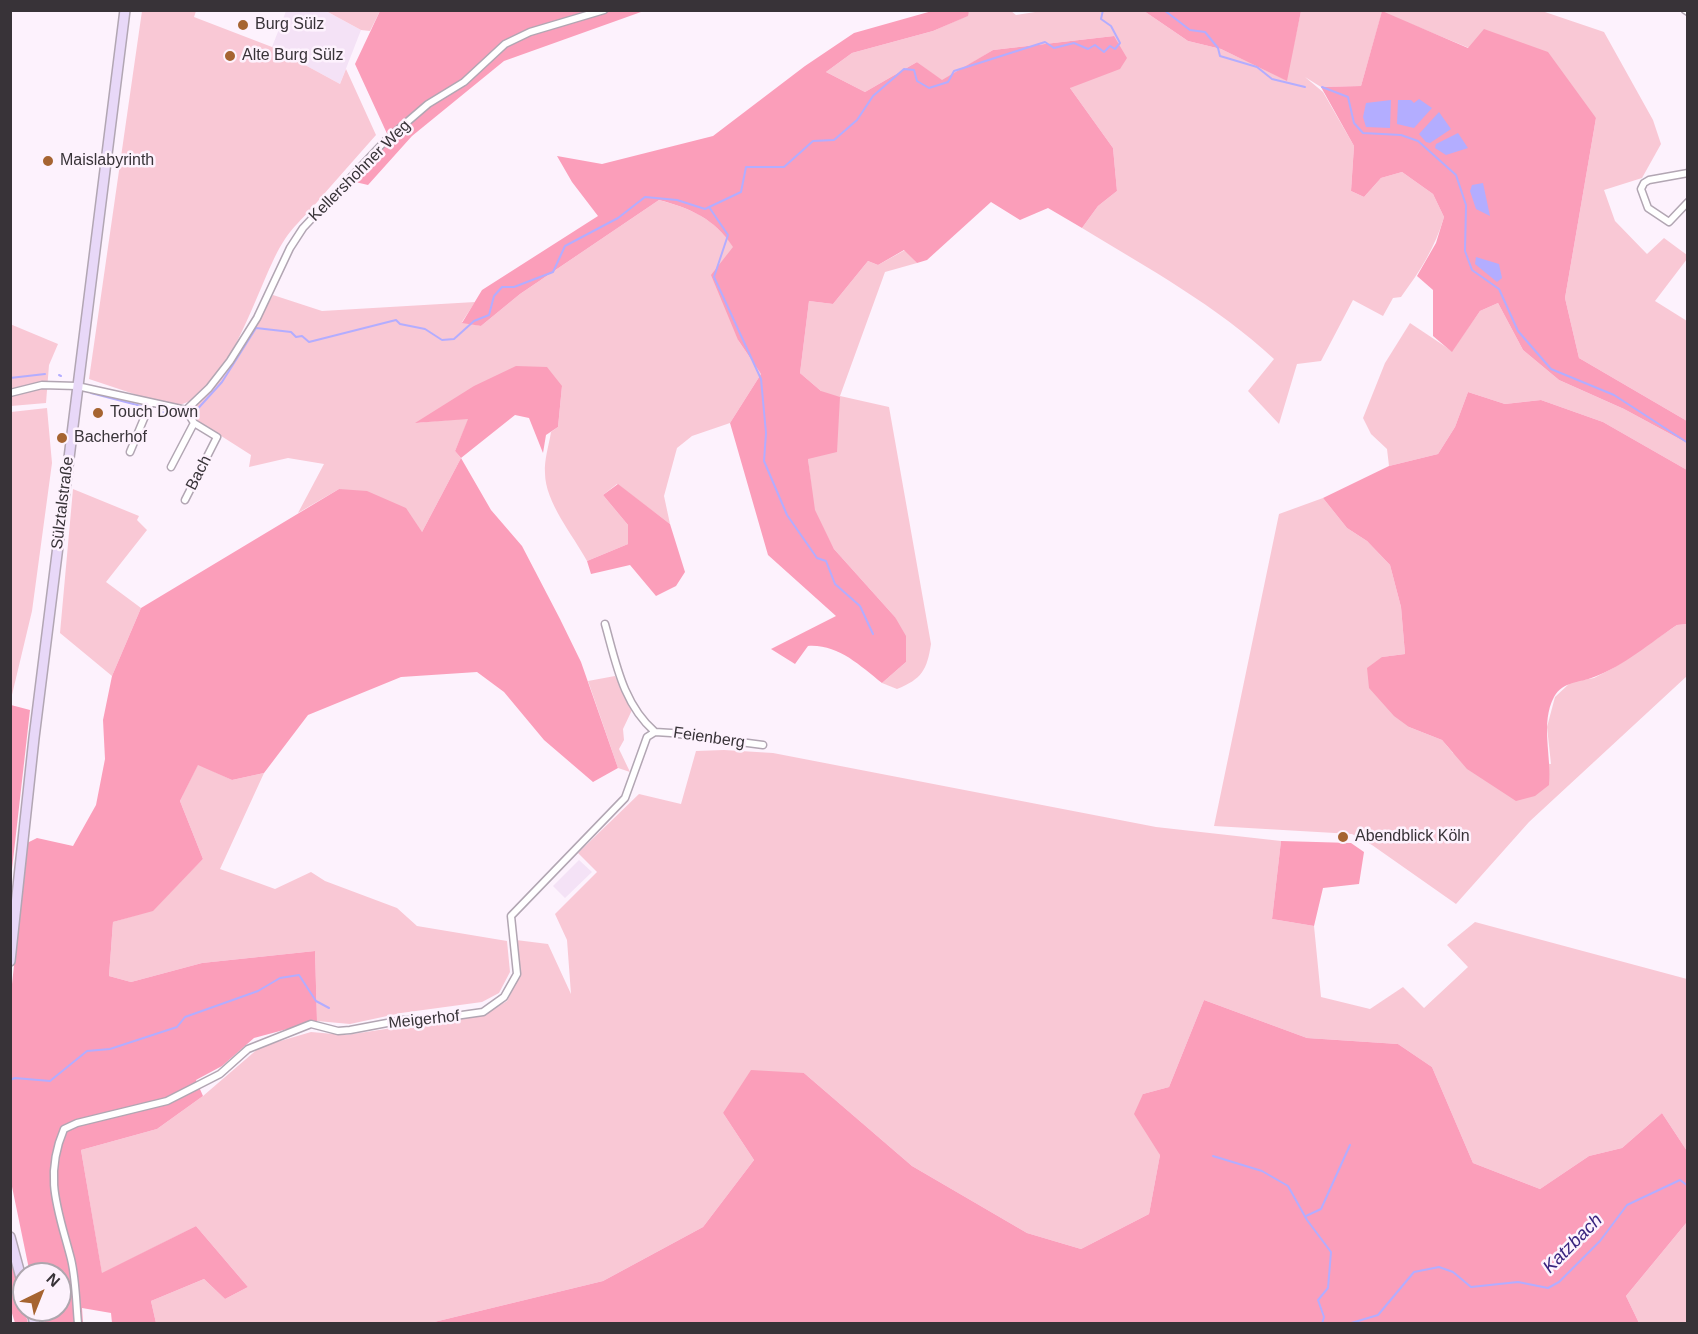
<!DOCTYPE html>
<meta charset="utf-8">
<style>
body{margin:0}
#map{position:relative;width:1698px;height:1334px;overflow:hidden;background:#fdf2fd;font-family:Arial,sans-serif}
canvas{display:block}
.frame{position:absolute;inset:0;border:12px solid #383338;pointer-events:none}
.north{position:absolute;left:12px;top:1262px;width:60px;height:60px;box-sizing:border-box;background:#fdf2fd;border:2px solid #aea6ae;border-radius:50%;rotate:43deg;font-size:16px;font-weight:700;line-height:24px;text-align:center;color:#383338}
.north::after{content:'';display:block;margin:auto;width:21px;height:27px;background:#a66431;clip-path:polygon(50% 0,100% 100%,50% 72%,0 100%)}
</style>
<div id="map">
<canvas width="1698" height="1334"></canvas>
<div class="frame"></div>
<div class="north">N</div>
</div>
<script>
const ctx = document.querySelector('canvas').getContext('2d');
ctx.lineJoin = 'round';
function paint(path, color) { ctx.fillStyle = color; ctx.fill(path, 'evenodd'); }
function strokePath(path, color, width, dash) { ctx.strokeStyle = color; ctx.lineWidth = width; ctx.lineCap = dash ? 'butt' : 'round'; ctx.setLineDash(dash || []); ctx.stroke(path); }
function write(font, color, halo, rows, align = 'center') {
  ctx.font = font + ' Arial,sans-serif'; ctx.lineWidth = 5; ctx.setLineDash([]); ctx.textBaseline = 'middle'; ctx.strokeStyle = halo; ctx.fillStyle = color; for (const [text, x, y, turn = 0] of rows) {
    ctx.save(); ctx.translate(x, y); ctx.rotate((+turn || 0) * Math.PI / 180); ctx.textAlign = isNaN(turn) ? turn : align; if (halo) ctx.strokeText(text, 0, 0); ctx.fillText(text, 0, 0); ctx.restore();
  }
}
const built = new Path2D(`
 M 286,11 L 326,11 L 361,30 L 340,84 L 272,47 Z
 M 579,860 L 592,872 L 565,898 L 553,886 Z`);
const green = new Path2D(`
 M 1048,10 L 1144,11 L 1188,41 L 1221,49 L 1286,80 L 1301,11 L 1542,11 L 1604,32 L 1653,120 L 1661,144 L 1642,178 L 1604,190 L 1615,221 L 1647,254 L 1664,238 L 1687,255 L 1687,259 L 1655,301 L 1687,321 L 1687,421 L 1579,358 L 1565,298 L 1596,118 L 1469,48 L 1382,12 L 1361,86 L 1321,87 L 1305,77 L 1323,92 L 1354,146 L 1351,191 L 1364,197 L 1381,178 L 1402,172 L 1433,194 L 1444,217 C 1435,248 1420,271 1401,297 L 1393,298 L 1383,316 L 1353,300 L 1321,361 L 1297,364 L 1279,424 L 1248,391 L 1274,359 C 1217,306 1148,268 1082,228 L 1098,206 L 1117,191 L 1113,148 L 1070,88 L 1114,36 L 993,50 L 942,81 L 917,62 L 865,92 L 826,72 L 852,53 L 933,31 L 967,16 L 969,11 L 1011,11 L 1016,15 Z
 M 142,11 L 196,11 L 194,17 L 272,47 L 340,84 L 346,69 L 376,135 C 355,159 333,183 312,208 C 303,218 292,228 285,239 C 258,278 228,407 170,406 L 89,379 Z
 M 326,11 L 380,11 L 370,31 L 361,30 Z
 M 659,200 C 692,209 713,218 734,247 L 738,340 L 761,374 L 730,423 L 692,436 L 677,448 L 664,496 L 670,524 L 617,484 L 603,495 L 628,525 L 628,544 L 587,561 C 573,535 545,502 545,473 C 544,460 549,445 551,432 L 558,427 L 562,386 L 416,423 L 469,418 L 455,451 L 461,458 L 422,532 L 339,489 L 298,513 L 324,464 L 288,458 L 249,467 L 251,455 L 193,418 L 191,412 L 229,370 L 273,295 L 322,311 L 475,302 L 462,322 L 481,326 L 520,294 Z
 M 905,250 L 917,263 L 885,272 L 840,396 L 889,407 L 931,644 C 927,670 922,679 897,689 L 882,683 L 906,662 L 895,617 L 834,549 L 814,510 L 808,459 L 821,391 L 800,373 L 809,301 L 833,304 L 868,261 L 878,265 Z
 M 1498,303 L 1523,350 L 1559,380 L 1624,409 L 1687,443 L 1687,470 L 1603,422 L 1541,400 L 1505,404 L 1468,392 L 1455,427 L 1438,454 L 1389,466 L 1387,449 L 1371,434 L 1363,418 L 1385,363 L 1410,323 L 1452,351 L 1480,311 Z
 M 10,324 L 58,344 L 49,365 L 46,403 L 11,406 Z
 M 47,408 L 52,463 L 32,611 L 11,699 L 11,412 Z
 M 73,489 L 139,516 L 137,520 L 147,530 L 106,582 L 141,608 L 112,676 L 60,633 Z
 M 1323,498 L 1347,528 L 1367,541 L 1390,565 L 1401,607 L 1405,654 L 1382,657 L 1409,727 L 1442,740 L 1453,753 L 1551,764 L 1547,727 L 1555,697 L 1571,682 L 1594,678 L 1615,667 L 1677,625 L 1687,624 L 1687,676 L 1529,822 L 1456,904 L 1372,845 L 1352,834 L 1214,826 L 1279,514 Z
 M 615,676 L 632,710 L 623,729 L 624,740 L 619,749 L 630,772 L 618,768 L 588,681 Z
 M 724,750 L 773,753 L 1156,827 L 1281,841 L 1272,919 L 1314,926 L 1321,997 L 1370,1009 L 1403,987 L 1424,1008 L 1468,967 L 1447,945 L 1475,922 L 1687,979 L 1687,1151 L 1662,1113 L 1622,1148 L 1589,1156 L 1540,1189 L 1473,1163 L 1432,1067 L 1398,1044 L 1307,1038 L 1204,1000 L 1169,1087 L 1143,1094 L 1160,1155 L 1149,1214 L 1081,1249 L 1027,1233 L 912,1166 L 804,1073 L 723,1113 L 754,1160 L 703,1227 L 603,1281 L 430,1323 L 156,1323 L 151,1301 L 204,1279 L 225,1299 L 248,1287 L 196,1226 L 102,1274 L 81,1150 L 157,1129 L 203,1096 L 260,1047 L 311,1032 L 346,1035 L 485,1014 L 507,1001 L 521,973 L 516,940 L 548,944 L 571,994 L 567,940 L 555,914 L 597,872 L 578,853 L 639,794 L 681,804 L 696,751 Z
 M 198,764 L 232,780 L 264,773 L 220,869 L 275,889 L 311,872 L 325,881 L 397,908 L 417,926 L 507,941 L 510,972 L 499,993 L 482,1002 L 401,1013 L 350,1024 L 317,1021 L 315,951 L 202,963 L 131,982 L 109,976 L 113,922 L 153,910 L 203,859 L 180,801 Z
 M 1687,1222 L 1687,1323 L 1639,1323 L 1626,1296 Z`);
const forest = new Path2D(`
 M 380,11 L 656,11 L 641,12 L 504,61 L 412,136 L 368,185 L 351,181 L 389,138 L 355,64 Z
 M 932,11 L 969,11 L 968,16 L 933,31 L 852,53 L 826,72 L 865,92 L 917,62 L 942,80 L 993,50 L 1114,36 L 1127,58 L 1120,69 L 1070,88 L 1113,148 L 1117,191 L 1098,206 L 1082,228 L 1048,208 L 1020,220 L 991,202 L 927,260 L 917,263 L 904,250 L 878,265 L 868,261 L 833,304 L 809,301 L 800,373 L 821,391 L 840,397 L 837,452 L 808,459 L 815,510 L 834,549 L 895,617 L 906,636 L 906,662 L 882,683 C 859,665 838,644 808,646 L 795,664 L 771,649 L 836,616 L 768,555 L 730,423 L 761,374 L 738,340 L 711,275 L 733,247 C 715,219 690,208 659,200 L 520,294 L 481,326 L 462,323 L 482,290 L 598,216 L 572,182 L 557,156 L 602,164 L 713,136 L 805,66 L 854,33 Z
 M 1144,11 L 1301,11 L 1287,81 L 1221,49 L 1188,41 Z
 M 1382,11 L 1468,48 L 1484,29 L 1548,52 L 1596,118 L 1565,298 L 1579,358 L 1687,421 L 1687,443 L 1624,409 L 1559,380 L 1523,350 L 1498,303 L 1480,311 L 1452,352 L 1433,336 L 1433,290 L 1417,276 L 1436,243 L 1444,217 L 1433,194 L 1402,172 L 1381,178 L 1364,197 L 1351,191 L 1354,146 L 1321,87 L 1361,86 Z
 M 516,366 L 547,367 L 562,386 L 558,427 L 546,435 L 543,453 L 529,418 L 515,415 L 461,458 L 491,510 L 522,546 L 560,619 L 581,662 L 618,768 L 593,782 L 544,740 L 504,692 L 477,672 L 401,677 L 308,715 L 264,773 L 232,780 L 198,765 L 180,801 L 203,859 L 153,911 L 113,922 L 109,976 L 131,982 L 202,963 L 315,951 L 317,1021 L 254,1038 L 222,1066 L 196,1080 L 203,1096 L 157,1129 L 81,1150 L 102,1273 L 196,1226 L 248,1287 L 225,1299 L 204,1279 L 151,1301 L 156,1323 L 112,1323 L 111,1313 L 82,1308 L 83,1323 L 45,1323 L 41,1310 L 60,1310 L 60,1274 L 30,1274 L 10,1177 L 10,1003 L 27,843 L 37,838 L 73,846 L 96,805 L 105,759 L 103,720 L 112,676 L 141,608 L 339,489 L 367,491 L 406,508 L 422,532 L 461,458 L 455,451 L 468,419 L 415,423 L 474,386 Z
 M 1468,392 L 1505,404 L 1541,400 L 1603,422 L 1687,470 L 1687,624 L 1677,625 C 1651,642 1624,666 1594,677 C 1579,683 1563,681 1554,697 C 1540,723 1552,757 1549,785 L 1535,796 L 1516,801 L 1467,769 L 1442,740 L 1409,727 L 1394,716 L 1369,688 L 1367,668 L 1382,657 L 1405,654 L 1401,607 L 1390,565 L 1367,541 L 1347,528 L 1323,498 L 1389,466 L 1438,454 L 1455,427 Z
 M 618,484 L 670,524 L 685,572 L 676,586 L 656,596 L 630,565 L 591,574 L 587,561 L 628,544 L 628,525 L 603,495 Z
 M 11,705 L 30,710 L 11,878 L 10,705 Z
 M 1281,841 L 1351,843 L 1364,852 L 1359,884 L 1323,888 L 1314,926 L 1272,919 Z
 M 1204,1000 L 1307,1038 L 1398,1044 L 1432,1067 L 1473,1163 L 1540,1189 L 1589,1156 L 1622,1148 L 1662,1113 L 1687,1151 L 1687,1222 L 1626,1296 L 1639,1323 L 430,1323 L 603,1281 L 703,1227 L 754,1160 L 723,1113 L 751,1070 L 804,1073 L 912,1166 L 1027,1233 L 1081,1249 L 1149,1214 L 1160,1155 L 1134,1114 L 1143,1094 L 1169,1087 Z
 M 11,1261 L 28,1323 L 15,1323 L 11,1310 Z`);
const water = new Path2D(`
 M 1419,99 L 1432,108 L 1414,128 L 1397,124 L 1398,100 L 1411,100 L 1414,103 Z
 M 1391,100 L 1390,128 L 1366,127 L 1363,117 L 1366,103 Z
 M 1439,112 L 1451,129 L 1430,143 L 1426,142 L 1419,134 Z
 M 1458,133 L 1468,148 L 1446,155 L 1435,148 L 1436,144 Z
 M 1483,183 L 1490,216 L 1476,209 L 1470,191 L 1472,185 Z
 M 1476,257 L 1499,264 L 1502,278 L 1497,282 L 1475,264 Z`);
const stream = new Path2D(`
 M 1164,10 L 1190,30 L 1205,32 L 1218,48 L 1220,56 L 1257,67 L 1272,79 L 1305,87
 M 1322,87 L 1348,97 L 1354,123 L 1363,133 L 1401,135 L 1418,141 L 1456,175 L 1466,205 L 1465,251 L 1472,270 L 1499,289 L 1518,331 L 1551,369 L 1614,395 L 1688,443
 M 709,207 L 728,235 L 714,277 L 761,379 L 766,433 L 764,461 L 787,515 L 817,558 L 826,561 L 835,584 L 860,606 L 873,634
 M 59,375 L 61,376
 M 10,378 L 45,374
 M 91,393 L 141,406
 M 157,411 L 185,418
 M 193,414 L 222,382 L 256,328 L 291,332 L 296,337 L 302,336 L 309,342 L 396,320 L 400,324 L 425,329 L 442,340 L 454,339 L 474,321 L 489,315 L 494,296 L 502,287 L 514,287 L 553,272 L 565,246 L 618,218 L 645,197 L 677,200 L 705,209 L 741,192 L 746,167 L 784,167 L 813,141 L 834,140 L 857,120 L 873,96 L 904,69 L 914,70 L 917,81 L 929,88 L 948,82 L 954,71 L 1045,42 L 1054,48 L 1074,43 L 1088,49 L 1095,45 L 1104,52 L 1110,46 L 1115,49 L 1120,43 L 1111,26 L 1101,19 L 1103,10
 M 10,1080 L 15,1078 L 50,1081 L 87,1051 L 110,1049 L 177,1027 L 185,1017 L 258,991 L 280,978 L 299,975 L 316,1001 L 329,1008
 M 1213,1156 L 1262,1171 L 1288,1186 L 1307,1220 L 1331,1252 L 1328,1288 L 1318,1300 L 1324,1317 L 1322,1324
 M 1306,1216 L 1321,1209 L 1350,1145
 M 1348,1324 L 1378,1315 L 1414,1272 L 1439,1267 L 1453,1272 L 1471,1287 L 1518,1282 L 1548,1288 L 1559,1282 L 1600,1241 L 1627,1205 L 1680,1180 L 1688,1186`);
const minor = new Path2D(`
 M 1685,10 L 1688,12
 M 1688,173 L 1649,180 L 1644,183 L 1641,189 L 1648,208 L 1669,222 L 1688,202
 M 10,393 L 42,385 L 77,386 L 186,410
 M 186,410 L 209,388 L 230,361 L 257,318 L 290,248 L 303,228 L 385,141 L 428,104 L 464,82 L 505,44 L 530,32 L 604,10
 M 130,452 L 150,404
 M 171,467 L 194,423
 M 185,500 L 217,437 L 194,423 L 186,410
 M 605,624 C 616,663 623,704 655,732
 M 78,1324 C 76,1302 76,1280 71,1259 C 59,1212 43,1178 64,1129 L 77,1123 L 167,1101 L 220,1074 L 248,1049 L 311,1024 L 338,1031 L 350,1030 L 403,1020 L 427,1020 L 483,1012 L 504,997 L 517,974 L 511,916 L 625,798 L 647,737 L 655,732 L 671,733 L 763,745`);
const secondary = new Path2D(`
 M 10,961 L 34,738 L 125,10
 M 10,1237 L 24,1289
 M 31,1310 L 35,1324`);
const markers = [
 [243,25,6,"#a66431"],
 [230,56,6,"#a66431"],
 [48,161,6,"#a66431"],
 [98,413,6,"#a66431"],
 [62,438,6,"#a66431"],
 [1343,837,6,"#a66431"]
];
const poiNames = [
 ["Burg Sülz",255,25],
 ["Alte Burg Sülz",242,56],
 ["Maislabyrinth",60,161],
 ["Touch Down",110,413],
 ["Bacherhof",74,438],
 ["Abendblick Köln",1355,837]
];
const streetNames = [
 ["Kellershohner Weg",360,171,-45],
 ["Bach",199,473,-63],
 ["Sülztalstraße",63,503,-83],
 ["Feienberg",709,738,8],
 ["Meigerhof",424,1020,-6]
];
const waterNames = [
 ["Katzbach",1573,1244,-45]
];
paint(built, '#f4e2f6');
paint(green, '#f9c8d5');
paint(forest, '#fb9eba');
paint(water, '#b3adff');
strokePath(stream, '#b3adff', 2);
strokePath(minor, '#b2a6b3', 9);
strokePath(secondary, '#b2a6b3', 12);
strokePath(minor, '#fff', 6);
strokePath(secondary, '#e8d8f8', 9);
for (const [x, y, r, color] of markers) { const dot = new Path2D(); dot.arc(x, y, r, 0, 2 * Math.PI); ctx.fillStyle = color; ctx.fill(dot); strokePath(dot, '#fdf2fd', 2); }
write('16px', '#383338', '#fdf2fd', poiNames, 'left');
write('16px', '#383338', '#fdf2fd', streetNames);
write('italic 18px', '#39247f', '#fdf2fd', waterNames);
</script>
